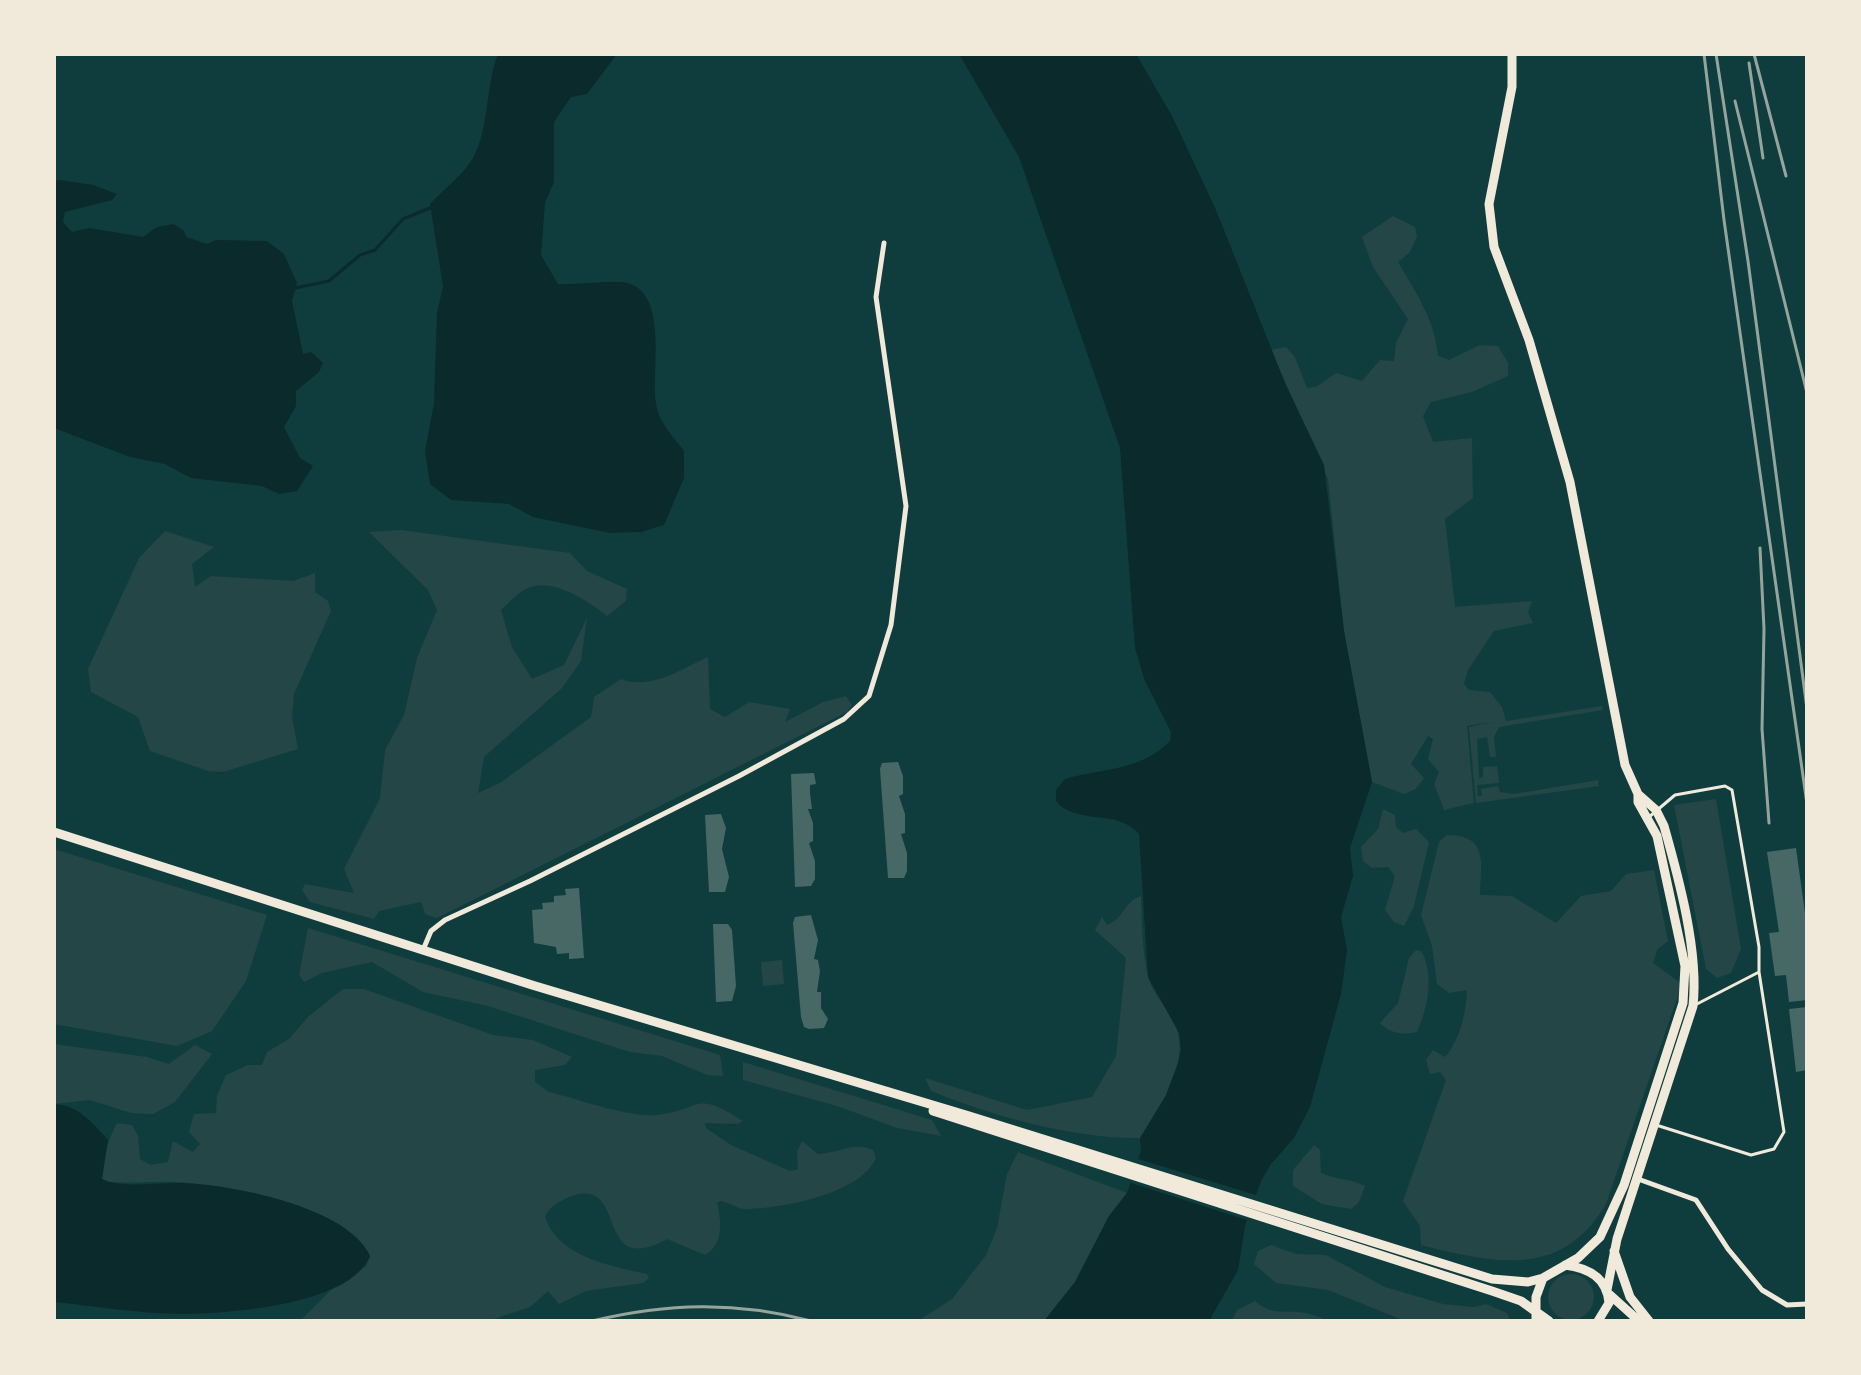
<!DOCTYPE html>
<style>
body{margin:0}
#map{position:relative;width:1861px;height:1375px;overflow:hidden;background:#0f3d3e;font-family:Mulish,sans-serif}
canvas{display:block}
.frame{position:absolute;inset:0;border:56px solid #f1e9da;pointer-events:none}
</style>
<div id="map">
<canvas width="1861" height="1375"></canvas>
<div class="frame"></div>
</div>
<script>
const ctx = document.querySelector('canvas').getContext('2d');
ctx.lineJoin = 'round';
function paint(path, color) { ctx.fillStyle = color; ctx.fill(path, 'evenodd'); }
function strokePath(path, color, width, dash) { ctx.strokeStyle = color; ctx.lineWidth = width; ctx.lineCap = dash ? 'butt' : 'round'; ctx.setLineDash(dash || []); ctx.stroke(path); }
const green = new Path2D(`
 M 1393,216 L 1415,227 L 1417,236 L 1410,252 L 1398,262 C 1416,293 1435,320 1438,356 L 1449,360 L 1480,345 L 1498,346 L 1508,363 L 1508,376 L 1472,392 L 1431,402 L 1423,416 L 1433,442 L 1472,438 L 1473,498 L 1445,519 L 1455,607 L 1532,601 L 1528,612 L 1533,623 L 1494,631 L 1468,670 L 1464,684 L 1469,690 L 1490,692 L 1502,707 L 1506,721 L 1602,706 L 1603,710 L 1499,727 L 1494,737 L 1496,757 L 1490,757 L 1487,737 L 1477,739 L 1479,778 L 1483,777 L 1483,767 L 1497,766 L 1499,783 L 1477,785 L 1478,796 L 1482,796 L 1481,789 L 1498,786 L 1500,792 L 1514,794 L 1598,780 L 1599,786 L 1476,803 L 1469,727 L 1492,722 L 1467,726 L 1474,803 L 1444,810 L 1434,784 L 1439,772 L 1428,759 L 1433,739 L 1428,736 L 1411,764 L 1424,778 L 1416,789 L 1404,794 L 1372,782 L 1344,631 L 1328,479 L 1271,350 L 1286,347 L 1295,357 L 1307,388 L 1316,387 L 1336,373 L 1362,381 L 1380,360 L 1394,361 L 1396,343 L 1408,319 L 1373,267 L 1362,237 Z
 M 401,530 L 570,553 L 587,571 L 627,589 L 626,601 L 607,616 C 588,601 551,576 526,589 C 517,593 509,603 501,610 L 512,647 L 532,679 L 564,665 L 587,618 L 581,661 L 562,688 L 484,757 L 478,793 L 500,783 L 591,717 L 594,697 L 621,679 C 652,690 679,670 708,657 L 710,709 L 725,717 L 749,702 L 790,709 L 785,722 L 823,702 L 846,696 L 852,705 L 847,712 L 437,918 L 425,914 L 421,902 L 379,911 L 374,919 L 310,902 L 302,890 L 305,884 L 354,893 L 344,869 L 380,798 L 385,750 L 404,715 L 417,658 L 437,610 L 428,590 L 369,532 Z
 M 165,531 L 214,547 L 192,564 L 195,587 L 211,576 L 293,581 L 315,573 L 315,592 L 328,601 L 331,611 L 294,694 L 292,717 L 298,749 L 223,772 L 208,771 L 150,751 L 138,717 L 91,692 L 88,669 L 139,558 Z
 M 1716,799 L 1741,949 L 1731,973 L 1717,978 L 1706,969 L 1674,805 Z
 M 1383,809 L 1395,815 L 1396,827 L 1403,833 L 1416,829 L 1429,842 L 1414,906 L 1404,926 L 1394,922 L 1385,910 L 1395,876 L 1388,867 L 1372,868 L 1363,861 L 1361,847 L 1378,829 Z
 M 1447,835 C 1489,835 1481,864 1480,895 L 1512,896 L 1556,923 L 1581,896 L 1611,891 L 1626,874 L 1654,870 L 1668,941 L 1657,950 L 1653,963 L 1682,984 L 1606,1204 C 1562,1280 1493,1263 1421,1245 L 1420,1226 L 1403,1201 L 1446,1080 L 1440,1072 L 1430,1074 L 1426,1060 L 1433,1050 L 1445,1057 C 1460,1040 1466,1013 1467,990 L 1449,993 L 1437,984 L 1432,946 L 1421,915 L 1439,842 Z
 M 54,849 L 267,915 L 246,981 L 212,1031 L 177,1046 L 54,1024 Z
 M 1141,896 C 1142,922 1142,951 1148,976 C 1152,994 1165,1004 1173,1019 C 1193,1057 1163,1107 1140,1138 C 1074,1139 992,1116 931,1091 L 925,1078 L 1027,1110 L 1092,1097 L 1116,1056 L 1126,958 L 1095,930 L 1102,917 L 1107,925 C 1124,919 1125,900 1141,896 Z
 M 308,928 L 720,1055 L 723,1076 L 707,1075 L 662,1056 L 630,1052 L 488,1006 L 423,992 L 372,962 L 322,973 L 304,982 L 299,975 Z
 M 1416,950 L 1422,952 C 1434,976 1428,1008 1417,1032 C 1404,1035 1390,1034 1380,1023 L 1398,1003 L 1409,958 Z
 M 782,960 L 784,984 L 763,986 L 761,962 Z
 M 343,989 L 364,989 L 493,1035 L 533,1040 L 572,1057 L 565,1065 L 535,1070 L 535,1082 L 549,1092 C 579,1099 625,1117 655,1115 C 703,1111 692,1088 743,1121 L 737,1124 L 705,1123 L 706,1128 L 731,1145 L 790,1171 L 798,1169 L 797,1152 L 802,1141 L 818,1154 C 839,1153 853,1141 873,1150 L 876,1158 C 861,1194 780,1209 744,1209 C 736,1208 729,1202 720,1201 L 717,1203 C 722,1222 723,1245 705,1255 L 667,1239 C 592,1280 630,1173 569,1197 C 558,1202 551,1206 545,1216 C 557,1257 612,1266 647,1274 L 649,1278 L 643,1283 L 586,1291 L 559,1304 L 548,1291 L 530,1307 L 488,1321 L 300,1321 L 334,1287 L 366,1266 L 370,1256 C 350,1210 234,1188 187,1183 C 161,1180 134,1184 107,1182 L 102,1179 C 102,1159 108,1140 117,1123 L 132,1125 L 138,1136 L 140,1159 L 151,1165 L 168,1162 L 173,1141 L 193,1152 L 200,1144 L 189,1132 L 194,1114 L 216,1113 L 217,1096 L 226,1075 L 248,1065 L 262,1065 L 267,1052 L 289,1039 L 308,1017 Z
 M 54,1044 L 147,1057 L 169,1064 L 195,1045 L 212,1054 L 175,1102 L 153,1114 L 131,1113 L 90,1100 L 54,1104 Z
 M 743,1062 L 932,1120 L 941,1136 L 897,1128 L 837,1106 L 743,1080 Z
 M 1314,1145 L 1320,1150 L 1321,1173 C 1336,1180 1350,1178 1365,1186 L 1359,1202 L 1351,1209 L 1322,1204 L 1293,1186 L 1293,1170 Z
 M 1018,1152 L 1127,1193 L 1109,1216 L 1075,1282 L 1044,1321 L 918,1321 L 952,1299 L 986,1255 L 997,1228 L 1007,1174 Z
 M 1271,1245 L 1296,1254 L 1326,1255 L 1385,1287 L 1443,1304 L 1474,1307 L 1486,1304 L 1507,1313 L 1510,1321 L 1405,1321 L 1328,1290 L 1276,1283 L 1254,1264 L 1258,1251 Z
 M1548 1297a23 23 0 1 1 46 0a23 23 0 1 1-46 0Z
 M 1255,1301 C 1270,1314 1279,1311 1298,1312 C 1308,1312 1320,1318 1330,1321 L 1232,1321 L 1237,1310 Z`);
const water = new Path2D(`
 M 498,54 L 617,54 L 587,94 L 571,97 L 554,122 L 554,182 L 545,203 L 541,255 L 558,284 C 575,285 614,280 627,283 C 669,293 651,372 656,403 C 658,422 673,436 684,451 L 684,478 L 664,525 L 641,532 L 610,533 L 533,517 L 509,504 L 451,500 L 430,484 L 425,451 L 434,403 L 437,313 L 443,286 L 430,204 C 443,190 463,175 473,158 C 490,127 485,87 498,54 Z
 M 959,54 L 1136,54 L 1172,116 L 1216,210 L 1285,383 L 1324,465 L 1344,631 L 1372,782 L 1350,848 L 1353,876 L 1341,917 L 1347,950 L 1341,994 L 1310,1107 L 1294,1138 L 1271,1164 L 1261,1181 L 1245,1226 L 1238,1270 L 1209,1321 L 1044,1321 L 1075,1282 L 1109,1216 L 1127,1193 L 1141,1151 L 1140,1138 L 1166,1095 L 1178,1063 L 1181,1050 L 1179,1033 L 1148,977 L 1139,834 C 1118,808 1076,826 1056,801 L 1056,790 L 1065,779 C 1103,768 1141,771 1170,741 L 1171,732 L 1145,681 L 1135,648 L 1120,448 L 1019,157 Z
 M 59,180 L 93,185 L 117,194 L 112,200 L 65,212 L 63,222 L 72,232 L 89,228 L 143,237 L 157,227 L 174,224 L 184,231 L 186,237 L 207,244 L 216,240 L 267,241 L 284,254 L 297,283 L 292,301 L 303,354 L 311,352 L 323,363 L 319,372 L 296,391 L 296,406 L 284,427 L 300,458 L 313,466 L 297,491 L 279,494 L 262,486 L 191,478 L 165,464 L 130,457 L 54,428 L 54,181 Z
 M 54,1104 C 78,1105 93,1123 108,1140 L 102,1179 C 123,1189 158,1182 181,1183 C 230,1184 349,1207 370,1256 C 350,1306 224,1314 177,1314 C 136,1313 94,1306 54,1302 Z`);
const pier = new Path2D(`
 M 1135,1158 L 1259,1196 L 1250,1221 L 1128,1182 Z`);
const stream = new Path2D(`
 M 295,288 L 329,281 L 360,255 L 375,250 L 403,219 L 430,208`);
const building = new Path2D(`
 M 898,762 L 903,776 L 903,794 L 899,796 L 905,814 L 905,833 L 901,834 L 907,853 L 907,871 L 904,878 L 888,878 L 880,769 L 882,763 Z
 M 814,773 L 816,784 L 810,785 L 810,793 L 812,809 L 808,809 L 813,823 L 813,841 L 809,843 L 815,861 L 815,879 L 811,886 L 795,887 L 791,774 Z
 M 721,814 L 726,828 L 722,849 L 729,877 L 725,892 L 709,892 L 705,815 Z
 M 1796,848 L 1807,928 L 1807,1000 L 1789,1002 L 1786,975 L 1775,976 L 1769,933 L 1779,932 L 1767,852 Z
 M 579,888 L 584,958 L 569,959 L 569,953 L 557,954 L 556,947 L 534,943 L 532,910 L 543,909 L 542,903 L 554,902 L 554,896 L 566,895 L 565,889 Z
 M 811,915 L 818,940 L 814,959 L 818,960 L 820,971 L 817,992 L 821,992 L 821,1008 L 828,1019 L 824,1028 L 809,1029 L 804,1027 L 801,1017 L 793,923 L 795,917 Z
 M 713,924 L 728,924 L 732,930 L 736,986 L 732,1001 L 716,1002 Z
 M 1807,1007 L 1807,1070 L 1796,1072 L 1789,1009 Z`);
const service = new Path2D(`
 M 1649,817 L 1675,795 L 1725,786 L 1732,790 L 1759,947 L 1759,972 L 1784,1132 L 1774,1149 L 1751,1155 L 1656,1125
 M 1695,1005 L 1759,972`);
const minor = new Path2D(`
 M 423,950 L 431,931 L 445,920 L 530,881 L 739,776 L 844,719 L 869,696 L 891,625 L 906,506 L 876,297 L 884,243
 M 1638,1179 L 1696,1200 L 1728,1249 L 1762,1290 L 1787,1305 L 1807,1304`);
const primary = new Path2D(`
 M 54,832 L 532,985 L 966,1115 L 1492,1279 L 1528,1282 L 1543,1278 L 1578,1258 L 1600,1237 L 1624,1185 L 1683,1003 L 1685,966 L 1657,836 L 1638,802 L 1638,794 L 1625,765 L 1570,482 L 1529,340 L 1494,247 L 1489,204 L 1512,87 L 1512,54
 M 933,1111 L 1492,1291 L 1521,1301 L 1549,1321
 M 1614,1251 L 1630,1297 L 1649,1321
 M 1565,1265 C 1589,1268 1607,1278 1609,1303 L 1598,1321
 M 1607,1290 L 1617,1239 L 1693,1006 C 1699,952 1679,879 1664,826 L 1656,810 L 1638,794
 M 1609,1294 L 1639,1321
 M 1536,1321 L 1536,1297 L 1543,1278`);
const rail = new Path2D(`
 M 1704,54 L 1724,220 L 1807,804
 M 1716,54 L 1748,261 L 1807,709
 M 1754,54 L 1786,176
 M 1749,63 L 1763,158
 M 1735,101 L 1807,393
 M 1760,548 L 1764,629 L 1762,729 L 1769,823
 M 592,1321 C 667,1303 736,1301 811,1321`);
paint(green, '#244646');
paint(water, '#0a2a2b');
paint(pier, '#0f3d3e');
strokePath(stream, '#0a2a2b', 3);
paint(building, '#486865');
strokePath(service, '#f1e9da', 3);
strokePath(minor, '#f1e9da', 5);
strokePath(primary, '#f1e9da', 9);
strokePath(rail, '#97a49c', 3);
</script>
